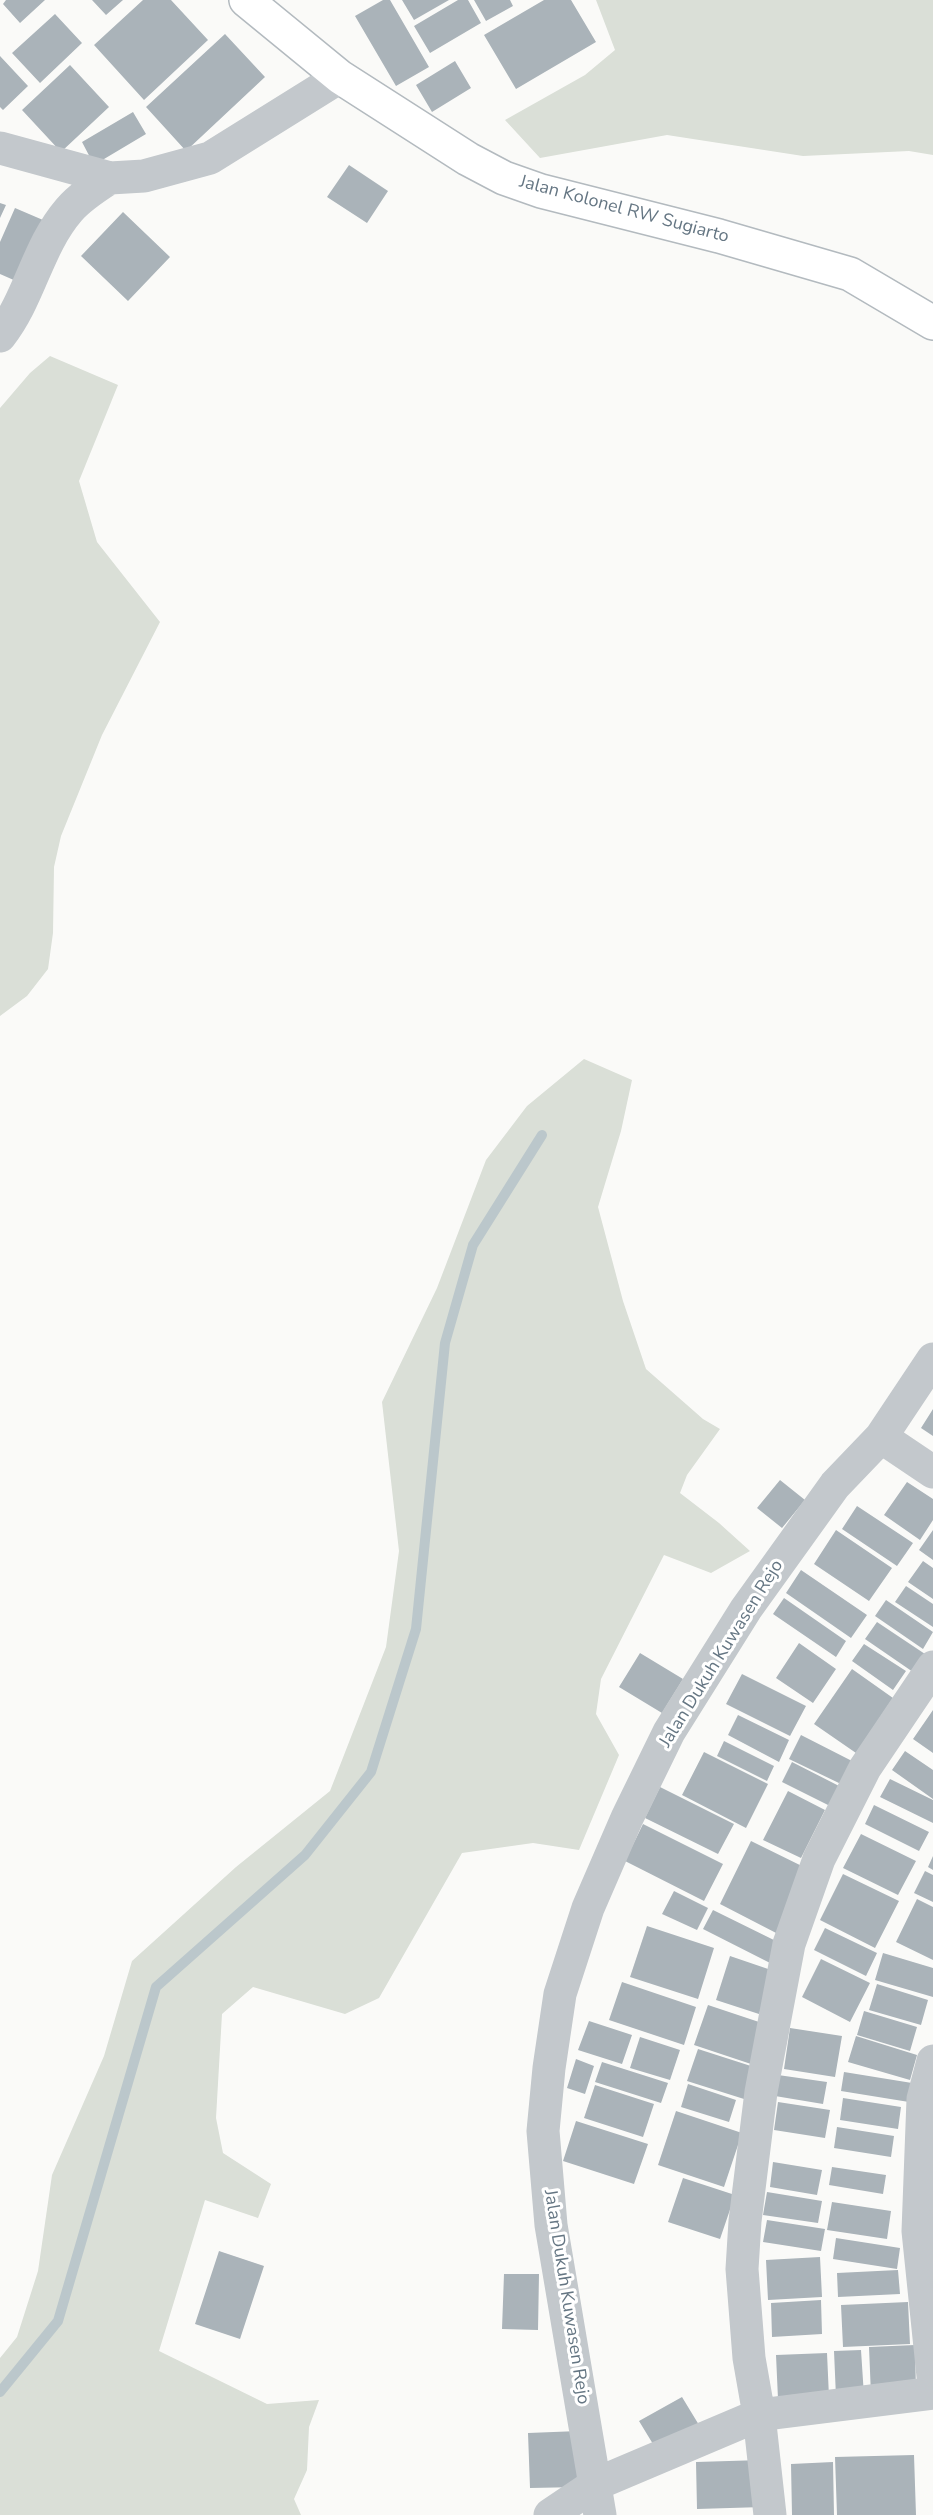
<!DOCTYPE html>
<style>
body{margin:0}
canvas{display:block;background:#fafaf8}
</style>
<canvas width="933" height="2515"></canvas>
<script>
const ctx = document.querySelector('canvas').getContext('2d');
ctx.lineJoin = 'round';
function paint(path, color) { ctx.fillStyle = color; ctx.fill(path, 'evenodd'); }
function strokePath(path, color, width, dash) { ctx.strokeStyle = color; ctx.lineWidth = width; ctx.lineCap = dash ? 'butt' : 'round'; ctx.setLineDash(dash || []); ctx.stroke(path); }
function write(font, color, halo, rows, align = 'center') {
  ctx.font = font + ' "Nunito Sans",sans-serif'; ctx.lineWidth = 6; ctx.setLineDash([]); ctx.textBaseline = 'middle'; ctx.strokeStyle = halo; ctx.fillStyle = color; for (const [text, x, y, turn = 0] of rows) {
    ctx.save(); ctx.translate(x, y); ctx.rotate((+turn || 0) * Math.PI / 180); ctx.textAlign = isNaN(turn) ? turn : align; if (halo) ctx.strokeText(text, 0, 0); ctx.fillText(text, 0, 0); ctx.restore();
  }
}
const green = new Path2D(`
 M 596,0 L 933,0 L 933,155 L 909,151 L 803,156 L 667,135 L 540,158 L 505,120 L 585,75 L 615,50 Z
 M 50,356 L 118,385 L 79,481 L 97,542 L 160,622 L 102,735 L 61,836 L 54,867 L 53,933 L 48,969 L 27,996 L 0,1016 L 0,408 L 30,373 Z
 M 584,1059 L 632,1080 L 621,1131 L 598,1207 L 623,1301 L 646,1369 L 703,1419 L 720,1429 L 687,1475 L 680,1493 L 719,1523 L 750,1551 L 711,1573 L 664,1555 L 601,1679 L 596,1714 L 619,1755 L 579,1850 L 533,1843 L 462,1853 L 379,1998 L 345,2014 L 253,1987 L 222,2014 L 216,2118 L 223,2153 L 271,2184 L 258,2218 L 205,2200 L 159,2351 L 267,2404 L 319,2400 L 309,2427 L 307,2470 L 294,2499 L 301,2515 L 0,2515 L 0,2358 L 17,2337 L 38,2271 L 52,2175 L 104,2056 L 132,1961 L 236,1867 L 330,1791 L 386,1647 L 399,1551 L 382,1402 L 437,1288 L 486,1160 L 527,1106 Z`);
const stream = new Path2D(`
 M 0,2392 L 58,2321 L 156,1987 L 305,1855 L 371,1772 L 416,1629 L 445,1343 L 473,1245 L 542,1135`);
const building = new Path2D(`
 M 6,0 L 45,0 L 20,23 L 3,4 Z
 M 92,0 L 123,0 L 106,15 Z
 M 143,0 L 171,0 L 208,40 L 144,100 L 94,45 Z
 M 383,0 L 390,0 L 429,67 L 396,86 L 355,16 Z
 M 402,0 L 449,0 L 414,20 Z
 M 458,0 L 468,0 L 481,23 L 430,53 L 414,26 Z
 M 474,0 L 510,0 L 513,6 L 486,21 Z
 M 544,0 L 571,0 L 596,42 L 516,89 L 484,35 Z
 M 55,14 L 82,43 L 40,83 L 12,53 Z
 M 225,34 L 265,77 L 186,151 L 146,107 Z
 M 0,56 L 28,86 L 3,110 L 0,107 Z
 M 455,61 L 471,88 L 432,112 L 416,85 Z
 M 70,65 L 109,107 L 61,152 L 22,110 Z
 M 133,112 L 146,134 L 94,165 L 82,142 Z
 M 349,165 L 388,191 L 367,223 L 327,197 Z
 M 0,203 L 6,205 L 0,218 Z
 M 15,208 L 43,220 L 16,281 L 0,274 L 0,242 Z
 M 123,212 L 170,257 L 128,301 L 81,256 Z
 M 933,1409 L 933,1436 L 921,1428 Z
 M 780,1480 L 805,1500 L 782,1528 L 757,1508 Z
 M 907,1482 L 933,1499 L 933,1520 L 920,1540 L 884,1515 Z
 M 857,1506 L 913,1543 L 897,1566 L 842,1529 Z
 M 836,1530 L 892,1568 L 869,1601 L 814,1564 Z
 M 933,1530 L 933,1560 L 919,1550 Z
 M 923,1561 L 933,1568 L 933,1599 L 908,1582 Z
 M 801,1570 L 867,1615 L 851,1638 L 786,1593 Z
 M 906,1586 L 933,1604 L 933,1627 L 895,1602 Z
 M 784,1598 L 846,1641 L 836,1657 L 773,1614 Z
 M 886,1600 L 933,1632 L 923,1649 L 875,1616 Z
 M 877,1622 L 925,1654 L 913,1672 L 865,1639 Z
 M 799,1643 L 836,1669 L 813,1703 L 776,1678 Z
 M 864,1644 L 906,1671 L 893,1690 L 852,1661 Z
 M 640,1653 L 683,1679 L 662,1713 L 619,1687 Z
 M 852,1669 L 893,1698 L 856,1753 L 814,1724 Z
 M 742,1674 L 806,1706 L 790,1736 L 726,1704 Z
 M 933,1710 L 933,1753 L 913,1739 Z
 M 738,1715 L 789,1740 L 779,1762 L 728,1735 Z
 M 801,1735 L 852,1761 L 841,1784 L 789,1759 Z
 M 724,1741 L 774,1766 L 767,1781 L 717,1756 Z
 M 905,1751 L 933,1770 L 933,1799 L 892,1770 Z
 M 704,1752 L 768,1784 L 746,1828 L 682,1795 Z
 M 792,1762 L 843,1788 L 834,1808 L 782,1782 Z
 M 890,1779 L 933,1800 L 933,1823 L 880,1797 Z
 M 660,1787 L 734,1824 L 718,1854 L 645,1818 Z
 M 788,1791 L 825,1810 L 801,1858 L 763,1840 Z
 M 874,1805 L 929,1832 L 919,1851 L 865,1824 Z
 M 643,1824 L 723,1864 L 704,1901 L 625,1861 Z
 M 861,1834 L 916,1861 L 898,1895 L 843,1868 Z
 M 751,1841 L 812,1871 L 780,1935 L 720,1904 Z
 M 933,1856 L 933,1870 L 928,1867 Z
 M 925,1871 L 933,1875 L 933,1902 L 914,1893 Z
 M 843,1874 L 899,1901 L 875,1948 L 820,1920 Z
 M 674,1891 L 708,1908 L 697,1930 L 662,1914 Z
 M 917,1899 L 933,1907 L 933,1960 L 896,1942 Z
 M 713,1910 L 784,1945 L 774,1965 L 703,1929 Z
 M 647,1926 L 714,1948 L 698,1999 L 630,1977 Z
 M 825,1928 L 877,1953 L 866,1976 L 814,1950 Z
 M 883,1953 L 933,1968 L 933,1997 L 875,1980 Z
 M 730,1956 L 774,1971 L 759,2014 L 716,2000 Z
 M 821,1959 L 870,1983 L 850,2022 L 802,1997 Z
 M 622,1982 L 696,2007 L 684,2045 L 609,2020 Z
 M 877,1984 L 928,2000 L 921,2025 L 869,2010 Z
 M 708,2005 L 765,2024 L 751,2064 L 694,2045 Z
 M 864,2011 L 917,2027 L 910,2051 L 857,2035 Z
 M 589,2021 L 632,2035 L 622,2064 L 578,2050 Z
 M 790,2028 L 842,2036 L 835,2077 L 784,2069 Z
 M 856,2036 L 917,2055 L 910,2080 L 848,2062 Z
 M 640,2037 L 680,2050 L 670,2080 L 630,2068 Z
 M 698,2049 L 754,2067 L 744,2099 L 687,2081 Z
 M 576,2059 L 594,2066 L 585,2094 L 567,2088 Z
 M 602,2062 L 668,2083 L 661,2103 L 595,2082 Z
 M 844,2072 L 912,2083 L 909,2102 L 841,2091 Z
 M 778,2075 L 827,2082 L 823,2104 L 775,2096 Z
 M 688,2084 L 736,2100 L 729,2122 L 681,2107 Z
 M 595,2085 L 654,2104 L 643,2137 L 584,2118 Z
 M 843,2098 L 901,2107 L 898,2129 L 840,2120 Z
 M 778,2102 L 830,2110 L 825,2138 L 774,2130 Z
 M 676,2111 L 742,2133 L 724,2187 L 658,2165 Z
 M 576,2121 L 648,2144 L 634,2184 L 563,2161 Z
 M 837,2127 L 894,2136 L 891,2157 L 834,2148 Z
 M 773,2162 L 822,2170 L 817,2195 L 770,2187 Z
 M 832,2167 L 886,2175 L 883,2194 L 829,2185 Z
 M 683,2178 L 735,2195 L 720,2239 L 668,2222 Z
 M 767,2192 L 822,2201 L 818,2223 L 763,2215 Z
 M 832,2202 L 891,2211 L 887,2239 L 827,2230 Z
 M 767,2220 L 825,2229 L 821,2251 L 763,2242 Z
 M 836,2238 L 900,2248 L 897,2269 L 833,2259 Z
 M 219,2251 L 264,2266 L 240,2339 L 195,2324 Z
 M 820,2257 L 822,2297 L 768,2300 L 766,2260 Z
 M 898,2270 L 900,2294 L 838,2297 L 837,2273 Z
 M 504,2274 L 539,2274 L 538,2330 L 502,2329 Z
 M 821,2300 L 822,2334 L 772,2337 L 771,2303 Z
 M 908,2302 L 910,2344 L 843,2347 L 841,2305 Z
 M 915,2345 L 916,2393 L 871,2395 L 869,2347 Z
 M 861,2350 L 864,2396 L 836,2397 L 834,2351 Z
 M 827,2353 L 829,2397 L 778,2399 L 776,2355 Z
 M 682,2397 L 699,2425 L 656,2449 L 639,2421 Z
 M 579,2431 L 580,2487 L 530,2488 L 528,2433 Z
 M 914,2455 L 916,2515 L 837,2515 L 835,2457 Z
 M 762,2460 L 763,2507 L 697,2509 L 696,2462 Z
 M 833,2462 L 834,2515 L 792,2515 L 791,2464 Z`);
const minor = new Path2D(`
 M 0,148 L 110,178 L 144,176 L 210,158 L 340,77
 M 0,336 C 30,298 37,247 69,210 C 80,197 96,187 110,178
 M 881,1437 L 933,1359
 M 933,2061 L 923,2099 L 918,2231 L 933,2376
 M 550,2515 L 596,2484 L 759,2415 L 933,2393
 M 600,2515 L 551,2225 L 543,2131 L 549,2068 L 560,1994 L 588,1908 L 627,1818 L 669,1732 L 746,1609 L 835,1485 L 881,1437 L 933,1472
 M 770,2515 L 759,2415 L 749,2358 L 742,2269 L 745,2221 L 761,2092 L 789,1944 L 819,1859 L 865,1768 L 933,1667`);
const secondary = new Path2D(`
 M 246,0 L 340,77 L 468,159 L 504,178 L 541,191 L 719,236 L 850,274 L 933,323`);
const streetNames = [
 ["Jalan Kolonel RW Sugiarto",624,210,15],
 ["Jalan Dukuh Kuwasen Rejo",722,1654,-58],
 ["Jalan Dukuh Kuwasen Rejo",566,2297,81]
];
paint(green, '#dadfd7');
strokePath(stream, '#bbc7cb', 10);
paint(building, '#aab3b9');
strokePath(secondary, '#b3babf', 36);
strokePath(minor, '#c3c8cc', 33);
strokePath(secondary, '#fff', 33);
write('18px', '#657683', '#fff', streetNames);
</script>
